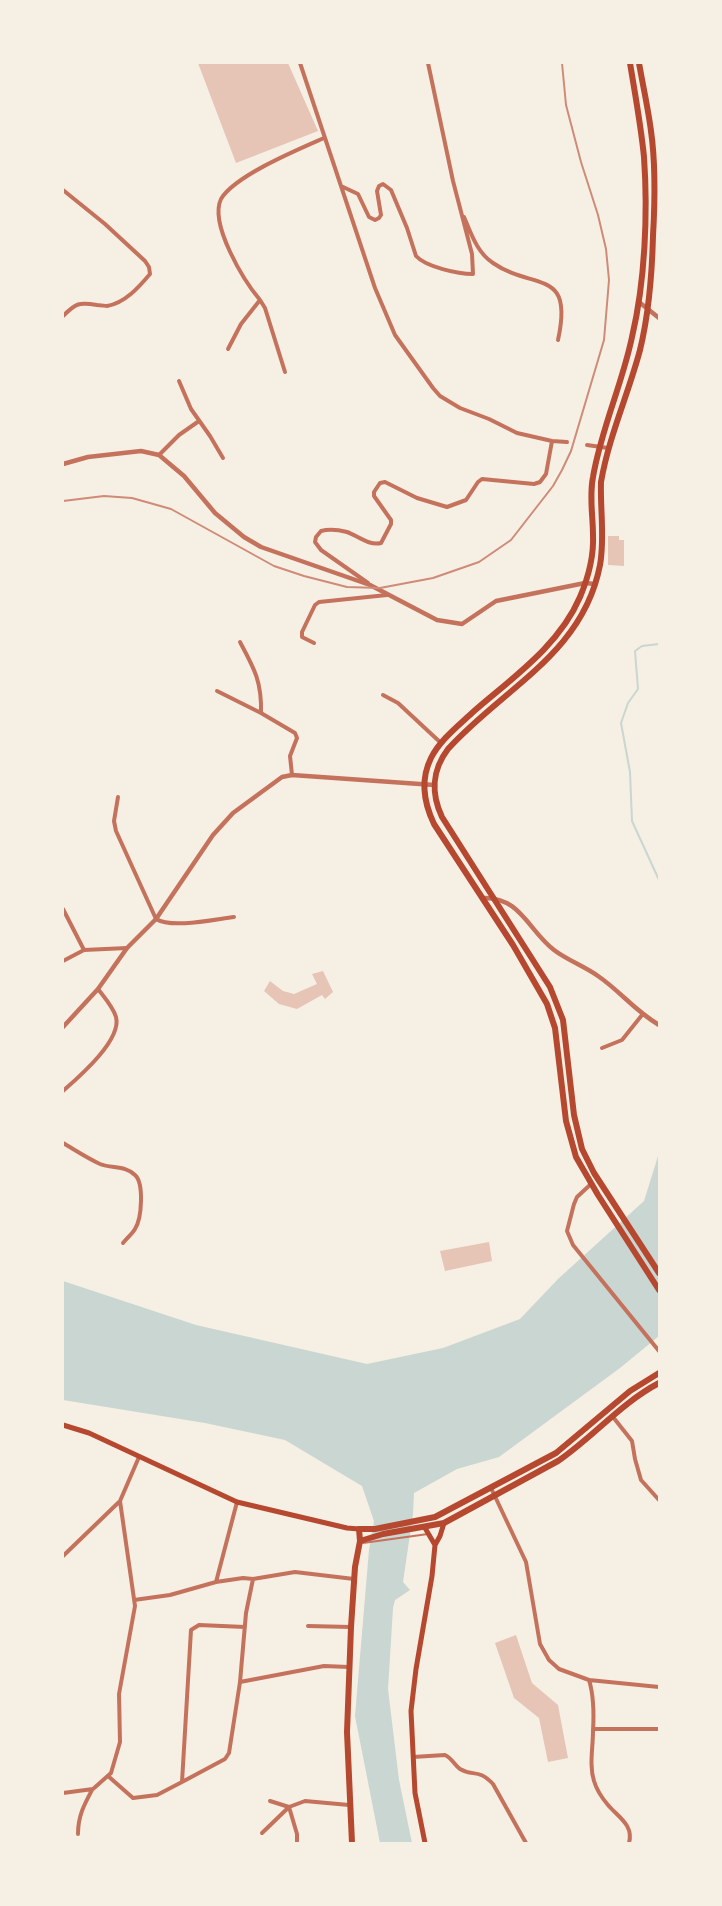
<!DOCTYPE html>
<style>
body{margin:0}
#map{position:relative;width:722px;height:1906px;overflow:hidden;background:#f6efe4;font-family:Figtree,sans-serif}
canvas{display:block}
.frame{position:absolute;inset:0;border:64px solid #f6efe4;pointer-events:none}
</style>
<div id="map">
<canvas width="722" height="1906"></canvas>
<div class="frame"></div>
</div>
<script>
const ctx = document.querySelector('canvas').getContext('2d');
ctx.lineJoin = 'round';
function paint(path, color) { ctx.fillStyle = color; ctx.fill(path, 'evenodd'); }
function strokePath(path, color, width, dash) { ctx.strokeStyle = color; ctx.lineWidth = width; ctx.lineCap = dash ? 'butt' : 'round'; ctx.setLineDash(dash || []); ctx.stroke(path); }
const water = new Path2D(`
 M 659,1153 L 659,1336 L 620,1368 L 499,1457 L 457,1469 L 414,1493 L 413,1514 L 403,1582 L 410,1590 L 395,1600 L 393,1608 L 388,1689 L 399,1780 L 412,1843 L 380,1843 L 355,1716 L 369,1550 L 374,1521 L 362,1486 L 285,1440 L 205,1423 L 63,1400 L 63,1281 L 196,1325 L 367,1364 L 443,1348 L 520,1319 L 558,1279 L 644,1201 Z`);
const stream = new Path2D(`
 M 659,644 L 642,646 L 635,651 L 638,689 L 628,703 L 621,723 L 630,772 L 632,821 L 659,880`);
const building = new Path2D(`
 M 198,63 L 288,63 L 318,131 L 236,163 Z
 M 608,536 L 619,536 L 619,540 L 624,540 L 624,566 L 608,565 Z
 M 323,971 L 333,992 L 325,999 L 322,995 L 297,1009 L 279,1004 L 264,991 L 270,981 L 283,991 L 294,994 L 317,984 L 312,974 Z
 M 489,1242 L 492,1261 L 445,1271 L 440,1251 Z
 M 516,1635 L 532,1683 L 558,1705 L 568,1758 L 548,1762 L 539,1718 L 514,1698 L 495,1643 Z`);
const pedestrian = new Path2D(`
 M 363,1543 L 428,1534`);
const minor = new Path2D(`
 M 300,63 L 375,288 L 395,335 L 433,388 L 440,396 L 460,408 L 489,419 L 517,433 L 552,441 L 567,442
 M 341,186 L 358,194 L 369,217 L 375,220 L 379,218 L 381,215 L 377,191 L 379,186 L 383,184 L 391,190 L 407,228 L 416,256 C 426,267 458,274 473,274 L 472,254 L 453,181 L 428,63
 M 63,190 L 105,224 L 145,261 L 149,267 L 150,274 C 139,287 125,303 107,306 C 106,306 99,305 97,305 C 79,302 76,303 63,316
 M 464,217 C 471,233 477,253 493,263 C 533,291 574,267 558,340
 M 260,300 L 265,308 L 285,372
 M 228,349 L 241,324 L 260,300 C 244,281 209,224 221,199 C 234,176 299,149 324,138
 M 179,381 L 191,409 L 210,436 L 223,458
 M 587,445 L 608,448
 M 159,455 L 179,435 L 199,421
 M 368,583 L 321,550 L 315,542 L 316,537 L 321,531 C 329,529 339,530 347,532 C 358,536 369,546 381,543 L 391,524 L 391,520 L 374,496 L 374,492 L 380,483 L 385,482 L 417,498 L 447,507 L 466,500 L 478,482 L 482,479 L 534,484 L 540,482 L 546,474 L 552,441
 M 240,642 C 254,668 262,682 261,713
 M 314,643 L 302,637 L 302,632 L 315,605 L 319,602 L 387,595
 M 217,691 L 261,713 L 295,733 L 297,738 L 290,756 L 292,775
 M 383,695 L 398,703 L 441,743
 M 118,797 L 114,821 L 116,831 L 156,919 C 172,929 216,919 234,917
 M 63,909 L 84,950
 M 63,961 L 84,950 L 127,948
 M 602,1048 L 622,1040 L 642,1015
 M 63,1091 C 79,1077 122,1040 116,1017 C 113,1007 104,997 98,989
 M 63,1143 C 75,1150 87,1158 100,1164 C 112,1169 125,1165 135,1175 C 144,1183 142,1218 135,1229 C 132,1234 127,1238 123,1243
 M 591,1184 L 577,1197 L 574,1204 L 567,1231 L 573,1245 L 659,1351
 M 613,1417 L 632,1441 L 635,1459 L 641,1480 L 659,1500
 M 491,1488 L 526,1562 L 540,1644 L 549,1660 L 559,1669 L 589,1680 C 594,1696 594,1714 593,1731 C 593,1748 589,1765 594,1781 C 597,1791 602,1798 608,1805 C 618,1817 634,1825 629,1843
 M 63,1556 L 119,1502
 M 253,1579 L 246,1613 L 240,1682 L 324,1666 L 349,1667
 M 216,1582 L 237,1502
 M 134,1600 L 170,1595 L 216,1582 L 243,1578 L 253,1579 L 295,1572 L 354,1579
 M 308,1626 L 351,1627
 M 589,1680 L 659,1687
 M 240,1682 L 229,1753 L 225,1759 L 182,1782 L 191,1630 L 199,1625 L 245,1627
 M 594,1729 L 659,1729
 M 413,1757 L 445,1755 C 452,1758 454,1765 460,1769 C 473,1777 478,1768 493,1784 L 526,1843
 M 108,1776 L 133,1798 L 157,1795 L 182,1782
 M 63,1793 L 93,1789 L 111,1773 L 120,1742 L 119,1694 L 135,1606 L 120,1501 L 139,1457
 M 270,1801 L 289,1807 L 297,1834 L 297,1843
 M 262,1833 L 289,1807 L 305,1801 L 349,1805
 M 78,1834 C 78,1816 84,1805 92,1790`);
const tertiary = new Path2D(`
 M 639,302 L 659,318
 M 63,464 L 88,457 L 141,451 L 159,455 L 184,476 L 215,513 L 244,537 L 261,547 L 370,585 L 437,620 L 462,624 L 496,601 L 585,583 L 595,584
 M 482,898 C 520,896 528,930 554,950 C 567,960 584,966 598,976 C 620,991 635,1011 659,1025
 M 63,1027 L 98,989 L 127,948 L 156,919 L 213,835 L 233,813 L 282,777 L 292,775 L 434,785`);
const primary = new Path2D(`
 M 63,1425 L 89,1433 L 237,1502 L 347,1528 L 359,1529
 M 425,1528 L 435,1545
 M 425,1843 L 415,1793 L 411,1711 L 416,1669 L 432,1576 L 435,1545 L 440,1536 L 444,1523`);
const trunk = new Path2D(`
 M 630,63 C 635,94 641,126 644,157 C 648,214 645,282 632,337 C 622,385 601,429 593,477 C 589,496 593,516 593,535 C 594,556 588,578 580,597 C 559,646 512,678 473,712 C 458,726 440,740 431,758 C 420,780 424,803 434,824 L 513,945 L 547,1004 L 555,1028 L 566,1121 L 576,1157 L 598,1195 L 659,1290
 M 639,63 C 643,86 648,108 651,131 C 656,166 655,201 653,236 C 652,275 649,313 640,350 C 628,395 609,436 601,482 C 600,509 605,538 600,565 C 583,654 503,688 448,749 C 432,770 431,794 442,817 L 550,987 L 563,1020 L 574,1115 L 582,1149 L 594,1173 L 659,1273
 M 360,1541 L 383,1534 L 444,1523 L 558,1461 C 593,1437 621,1403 659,1383
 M 352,1843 L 347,1732 L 351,1627 L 355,1567 L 360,1541 L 359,1529 L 375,1529 L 435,1517 L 556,1453 L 630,1391 L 659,1373`);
const rail = new Path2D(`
 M 63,501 L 104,496 L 132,498 L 171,509 L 274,566 L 304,576 L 347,587 L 380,588 L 433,578 L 479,562 L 511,540 L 553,486 L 562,470 L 571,451 L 604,340 L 609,280 L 606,249 L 598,215 L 581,162 L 566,105 L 562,63`);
paint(water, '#c9d6d2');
strokePath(stream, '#c9d6d2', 2);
paint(building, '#e6c5b7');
strokePath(pedestrian, '#c5725c', 2);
strokePath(minor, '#c5725c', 4);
strokePath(tertiary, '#c5725c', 4.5);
strokePath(primary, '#b5482f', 5);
strokePath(trunk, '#b5482f', 6);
strokePath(rail, '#cf8b77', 2);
</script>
